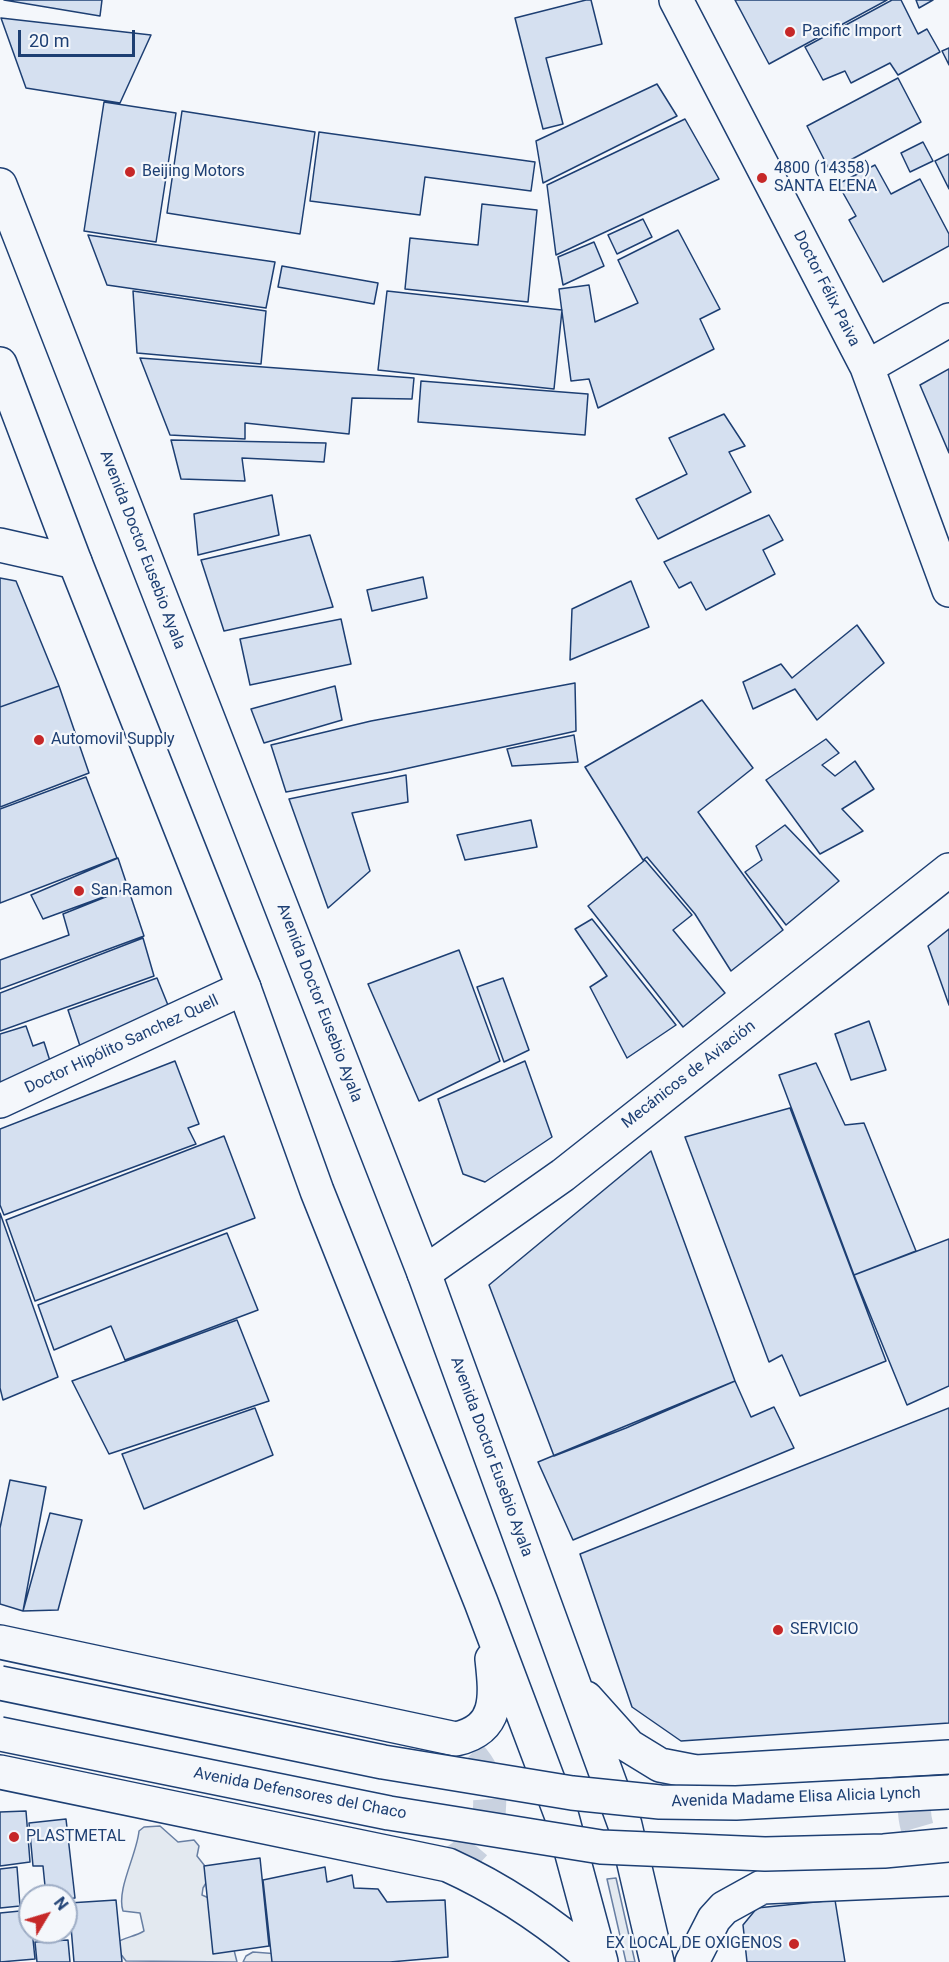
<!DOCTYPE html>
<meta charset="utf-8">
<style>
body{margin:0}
#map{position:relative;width:949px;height:1962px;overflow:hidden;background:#f4f7fb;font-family:Roboto,sans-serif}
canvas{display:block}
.north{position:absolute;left:18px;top:1884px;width:60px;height:60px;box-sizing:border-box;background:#f4f7fb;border:2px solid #9eadc5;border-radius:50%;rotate:52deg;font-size:16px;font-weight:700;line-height:24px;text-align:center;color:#1d3f73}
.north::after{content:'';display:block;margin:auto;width:21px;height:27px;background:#c62828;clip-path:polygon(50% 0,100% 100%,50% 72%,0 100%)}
.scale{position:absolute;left:18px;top:30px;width:117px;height:27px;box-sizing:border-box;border:3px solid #1d3f73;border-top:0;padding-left:8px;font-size:18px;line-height:21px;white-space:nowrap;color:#1d3f73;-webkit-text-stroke:4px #f4f7fb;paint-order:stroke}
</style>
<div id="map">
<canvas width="949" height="1962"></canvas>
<div class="north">N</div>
<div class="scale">20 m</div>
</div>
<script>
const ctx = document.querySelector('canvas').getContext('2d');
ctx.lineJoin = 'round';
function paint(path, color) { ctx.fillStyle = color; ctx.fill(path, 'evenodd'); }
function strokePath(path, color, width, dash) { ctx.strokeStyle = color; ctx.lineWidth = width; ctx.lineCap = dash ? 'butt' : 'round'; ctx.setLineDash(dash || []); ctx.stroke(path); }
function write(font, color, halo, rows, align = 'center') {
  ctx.font = font + ' Roboto,sans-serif'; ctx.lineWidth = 4.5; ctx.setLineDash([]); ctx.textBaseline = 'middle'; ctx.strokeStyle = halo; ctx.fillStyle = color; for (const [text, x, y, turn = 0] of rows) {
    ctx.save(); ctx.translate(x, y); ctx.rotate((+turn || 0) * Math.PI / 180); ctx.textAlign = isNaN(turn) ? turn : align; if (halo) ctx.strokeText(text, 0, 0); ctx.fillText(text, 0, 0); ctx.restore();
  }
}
const green = new Path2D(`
 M 160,1826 L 178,1842 L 194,1840 L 199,1846 L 197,1856 L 208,1870 L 209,1878 L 203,1888 L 202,1895 L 211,1899 L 233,1946 L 237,1962 L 126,1961 L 117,1949 L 116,1943 C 125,1937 134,1937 144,1931 L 140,1913 L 123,1911 C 116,1890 137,1854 139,1831 L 144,1827 Z
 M 616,1878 L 635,1962 L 626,1962 L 607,1879 Z
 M 253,1952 L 279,1954 L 297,1962 L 243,1962 L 246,1956 Z`);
const building = new Path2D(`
 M 4,0 L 102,0 L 100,16 Z
 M 586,0 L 591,0 L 602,44 L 546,58 L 563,124 L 543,129 L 515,18 Z
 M 735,0 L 887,0 L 769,64 Z
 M 892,0 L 901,0 L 918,34 L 927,29 L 940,52 L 898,75 L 890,63 L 851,83 L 845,71 L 823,80 L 805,47 Z
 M 916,0 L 933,0 L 919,8 Z
 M 1,18 L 151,35 L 120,103 L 26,88 Z
 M 949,48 L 949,65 L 942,51 Z
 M 898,78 L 921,122 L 830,171 L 807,126 Z
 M 657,84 L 677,116 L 543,183 L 536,141 Z
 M 104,102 L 176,113 L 156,242 L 84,231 Z
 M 182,111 L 315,132 L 300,234 L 167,213 Z
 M 685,119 L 719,179 L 556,255 L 547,185 Z
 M 319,132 L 535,162 L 531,191 L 425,177 L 420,215 L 310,201 Z
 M 923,142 L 933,161 L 910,172 L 901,153 Z
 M 949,154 L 949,189 L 935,161 Z
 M 875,165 L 891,194 L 920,179 L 949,234 L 949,246 L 883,282 L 849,220 L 856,216 L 838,184 Z
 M 482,204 L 537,210 L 528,302 L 405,289 L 410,238 L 478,245 Z
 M 643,219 L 652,237 L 617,254 L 608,235 Z
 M 678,230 L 720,309 L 700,319 L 714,349 L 598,408 L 589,379 L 571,381 L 559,289 L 589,285 L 595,322 L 638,303 L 618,260 Z
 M 88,235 L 275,262 L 266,308 L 107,285 Z
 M 594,242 L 604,266 L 563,285 L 558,257 Z
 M 282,266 L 378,283 L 374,304 L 278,287 Z
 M 133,291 L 266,311 L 261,364 L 137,353 Z
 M 387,291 L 562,310 L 554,389 L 378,370 Z
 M 140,358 L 414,378 L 412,399 L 352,398 L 349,434 L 245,423 L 245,439 L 170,435 Z
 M 949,369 L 949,453 L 920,385 Z
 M 421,381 L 588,394 L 585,435 L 418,422 Z
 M 724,414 L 745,446 L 729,452 L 751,492 L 658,539 L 636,499 L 687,474 L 669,438 Z
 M 171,440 L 326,443 L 324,462 L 242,458 L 245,481 L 181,479 Z
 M 272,495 L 279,535 L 198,555 L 194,514 Z
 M 769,515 L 783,540 L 763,550 L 775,574 L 706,610 L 691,582 L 679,588 L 664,562 Z
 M 310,535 L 333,607 L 224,631 L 201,560 Z
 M 423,577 L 427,598 L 372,611 L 367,590 Z
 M 0,578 L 16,581 L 59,686 L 0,707 Z
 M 631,581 L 649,627 L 570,660 L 572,609 Z
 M 341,619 L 351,664 L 250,685 L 240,639 Z
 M 857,625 L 884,663 L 817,720 L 795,689 L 753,709 L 743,682 L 781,664 L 792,678 Z
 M 575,683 L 576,731 L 391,772 L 286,792 L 271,745 L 371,721 Z
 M 59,686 L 89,773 L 0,807 L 0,707 Z
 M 335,686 L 342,720 L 264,743 L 251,709 Z
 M 702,700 L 753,768 L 698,812 L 783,930 L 731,971 L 695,914 L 647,857 L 643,860 L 585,767 Z
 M 574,735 L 578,762 L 512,766 L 507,749 Z
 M 826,739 L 839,753 L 822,765 L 835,776 L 855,761 L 874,789 L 842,809 L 863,831 L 820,854 L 766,780 Z
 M 406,775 L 408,802 L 352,813 L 370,871 L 328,908 L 289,799 Z
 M 86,777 L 117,858 L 0,903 L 0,809 Z
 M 531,820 L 537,847 L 465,860 L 457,835 Z
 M 785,825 L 839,881 L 786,925 L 745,872 L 762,860 L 756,846 Z
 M 118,858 L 128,888 L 43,919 L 31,895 Z
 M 645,860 L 692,915 L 673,930 L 725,993 L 683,1027 L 588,906 Z
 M 128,888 L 144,936 L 0,989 L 0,960 L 69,935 L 63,914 Z
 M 592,919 L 676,1025 L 627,1058 L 590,987 L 607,976 L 575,929 Z
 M 949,929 L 949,1005 L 928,946 Z
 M 143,938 L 154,976 L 0,1031 L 0,993 Z
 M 459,950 L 500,1061 L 419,1101 L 368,984 Z
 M 157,978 L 174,1020 L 0,1083 L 0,1034 L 26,1026 L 33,1046 L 44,1042 L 50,1061 L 81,1049 L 68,1010 Z
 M 503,978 L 529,1050 L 504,1062 L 477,987 Z
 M 869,1021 L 886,1070 L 851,1080 L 835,1034 Z
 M 175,1061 L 199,1124 L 188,1128 L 196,1144 L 4,1215 L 0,1205 L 0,1129 Z
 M 525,1061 L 552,1137 L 485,1182 L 463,1174 L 438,1099 Z
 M 816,1063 L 845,1125 L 864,1123 L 916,1251 L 854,1275 L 779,1075 Z
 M 790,1108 L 886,1361 L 800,1396 L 782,1355 L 769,1362 L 685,1137 Z
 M 224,1136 L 255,1218 L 35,1301 L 6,1220 Z
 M 651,1151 L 735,1381 L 626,1428 L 554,1456 L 489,1285 Z
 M 0,1213 L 58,1377 L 3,1400 L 0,1388 Z
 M 227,1233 L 258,1310 L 125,1360 L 111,1326 L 54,1350 L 38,1305 Z
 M 949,1239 L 949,1386 L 907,1405 L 854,1275 Z
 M 237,1320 L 269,1401 L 109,1454 L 72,1381 Z
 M 735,1381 L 751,1417 L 774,1407 L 794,1448 L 573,1540 L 538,1462 Z
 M 255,1408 L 273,1455 L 144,1509 L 122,1454 Z
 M 949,1408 L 949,1723 L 681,1741 L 632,1707 L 580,1554 Z
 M 10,1480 L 46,1487 L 23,1611 L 0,1604 L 0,1528 Z
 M 50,1513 L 82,1520 L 58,1610 L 23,1611 Z
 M 26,1811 L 30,1862 L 0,1866 L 0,1812 Z
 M 66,1819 L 75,1898 L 66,1899 L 66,1896 L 46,1896 L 43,1866 L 33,1866 L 29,1823 Z
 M 260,1858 L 269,1946 L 213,1954 L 204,1866 Z
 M 17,1867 L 20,1906 L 0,1908 L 0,1869 Z
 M 325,1867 L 327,1882 L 352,1875 L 354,1888 L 378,1889 L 387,1902 L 445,1900 L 448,1957 L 390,1962 L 272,1962 L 263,1880 Z
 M 116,1900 L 122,1962 L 74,1962 L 69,1903 Z
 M 835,1900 L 845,1962 L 747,1962 L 743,1925 L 757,1908 Z
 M 30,1910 L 35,1959 L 0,1962 L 0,1913 Z
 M 68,1940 L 70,1962 L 37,1962 L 35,1942 Z`);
const trunkTunnel = new Path2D(`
 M 426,1734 C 444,1741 466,1747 477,1764 C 503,1803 487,1846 448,1865
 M 949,1762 C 944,1764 936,1766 932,1770 C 899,1797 917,1852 949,1870`);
const minor = new Path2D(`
 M 676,0 L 867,367 L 949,590
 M 867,367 L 949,320
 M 0,1101 L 244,988`);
const tertiary = new Path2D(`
 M 0,545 L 75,562
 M 424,1273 L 563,1175 L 949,870`);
const trunk = new Path2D(`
 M 0,185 L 424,1273 L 625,1825 L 657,1962
 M 0,364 L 75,562 L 244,988 L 317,1191 L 481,1602 L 562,1817 L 601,1962
 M 0,1642 L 456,1739 C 500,1729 496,1696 492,1659
 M 586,1698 L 629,1746 L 660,1765 L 696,1772 L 949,1757
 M 0,1772 L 448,1865 C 503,1890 550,1922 596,1962
 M 692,1962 L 714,1919 L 724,1908 L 762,1887 L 949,1879`);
const trunkBridge = new Path2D(`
 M 0,1683 L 383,1762 L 572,1793 L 660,1802 L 736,1803 L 949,1792
 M 0,1734 L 389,1813 L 601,1847 L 765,1854 L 884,1851 L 949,1845`);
const markers = [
 [790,32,6,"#c62828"],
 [130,172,6,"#c62828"],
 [762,178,6,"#c62828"],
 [39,740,6,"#c62828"],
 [79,891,6,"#c62828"],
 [778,1630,6,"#c62828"],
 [14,1837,6,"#c62828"],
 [794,1944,6,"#c62828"]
];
const poiNames = [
 ["Pacific Import",802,32],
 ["4800 (14358)",774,169],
 ["SANTA ELENA",774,187],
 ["Beijing Motors",142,172],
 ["Automovil Supply",51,740],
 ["San Ramon",91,891],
 ["SERVICIO",790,1630],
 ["PLASTMETAL",26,1837],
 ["EX LOCAL DE OXIGENOS",782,1944,"right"]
];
const streetNames = [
 ["Doctor Félix Paiva",826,289,63],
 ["Avenida Doctor Eusebio Ayala",142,550,69],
 ["Avenida Doctor Eusebio Ayala",319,1003,69],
 ["Doctor Hipólito Sanchez Quell",122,1045,-25],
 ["Mecánicos de Aviación",689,1075,-38],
 ["Avenida Doctor Eusebio Ayala",491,1457,70],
 ["Avenida Defensores del Chaco",300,1794,11],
 ["Avenida Madame Elisa Alicia Lynch",796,1798,-2]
];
paint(green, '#e3e9f0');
strokePath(green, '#687fa3', 1.5);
paint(building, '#d5e0f0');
strokePath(building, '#1d3f73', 1.5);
strokePath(trunkTunnel, '#c9d2e0', 33, [33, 16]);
strokePath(minor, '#1d3f73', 36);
strokePath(tertiary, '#1d3f73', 36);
strokePath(trunk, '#1d3f73', 36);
strokePath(minor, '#f4f7fb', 33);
strokePath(tertiary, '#f4f7fb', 33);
strokePath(trunk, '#f4f7fb', 33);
strokePath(trunkBridge, '#1d3f73', 36, []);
strokePath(trunkBridge, '#f4f7fb', 33);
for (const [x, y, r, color] of markers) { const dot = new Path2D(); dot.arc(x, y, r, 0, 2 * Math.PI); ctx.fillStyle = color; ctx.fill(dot); strokePath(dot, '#f4f7fb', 2); }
write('16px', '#1d3f73', '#f4f7fb', poiNames, 'left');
write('16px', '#1d3f73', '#f4f7fb', streetNames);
</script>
